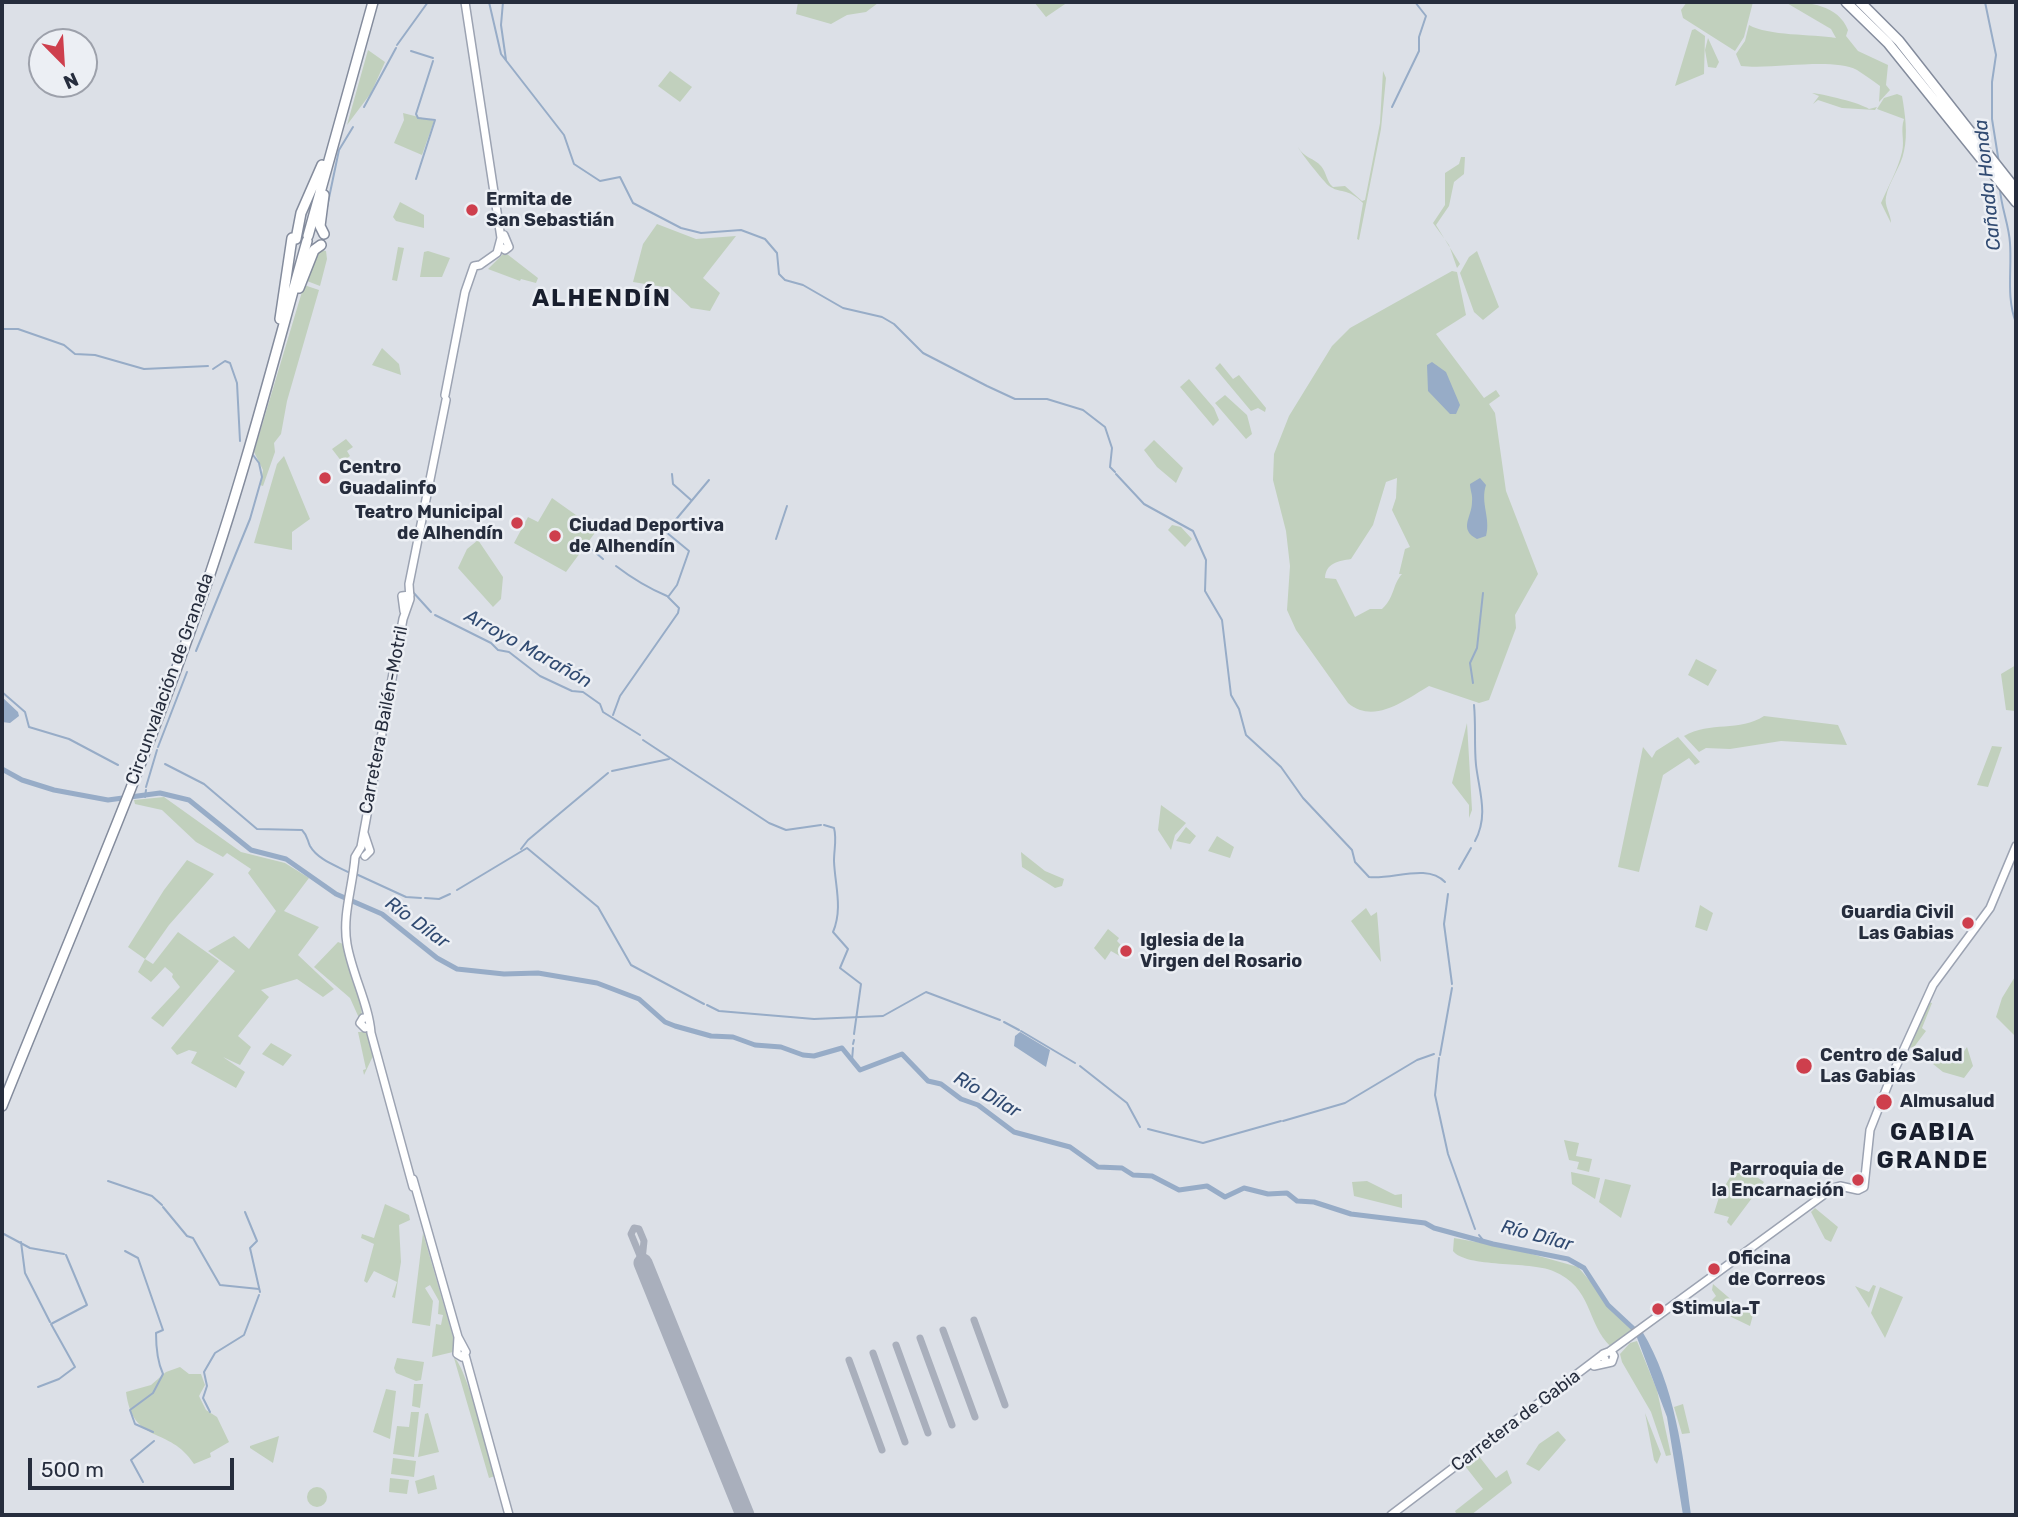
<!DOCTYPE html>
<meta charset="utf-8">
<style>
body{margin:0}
#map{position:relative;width:2018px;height:1517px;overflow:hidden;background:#dce0e7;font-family:Rubik,sans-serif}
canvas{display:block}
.frame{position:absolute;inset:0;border:4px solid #262d3d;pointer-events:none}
.north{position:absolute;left:28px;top:28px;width:70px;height:70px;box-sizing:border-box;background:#eceff4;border:2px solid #9da1ab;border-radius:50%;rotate:156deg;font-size:19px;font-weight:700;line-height:28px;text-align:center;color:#262d3d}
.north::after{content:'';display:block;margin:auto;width:24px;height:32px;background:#ce3f4d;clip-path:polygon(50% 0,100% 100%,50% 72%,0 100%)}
.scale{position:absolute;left:28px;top:1458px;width:206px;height:32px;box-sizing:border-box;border:4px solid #262d3d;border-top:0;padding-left:9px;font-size:21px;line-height:24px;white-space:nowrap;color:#262d3d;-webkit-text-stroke:5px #eceff4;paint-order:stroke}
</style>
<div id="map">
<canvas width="2018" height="1517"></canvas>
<div class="frame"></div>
<div class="north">N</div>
<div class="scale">500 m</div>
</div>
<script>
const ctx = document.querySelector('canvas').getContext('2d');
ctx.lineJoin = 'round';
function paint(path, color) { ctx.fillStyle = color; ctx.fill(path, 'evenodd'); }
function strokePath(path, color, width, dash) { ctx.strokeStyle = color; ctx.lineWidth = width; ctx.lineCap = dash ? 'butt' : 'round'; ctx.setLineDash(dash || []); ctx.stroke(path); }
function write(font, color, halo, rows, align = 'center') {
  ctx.font = font + ' Rubik,sans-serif'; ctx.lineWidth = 5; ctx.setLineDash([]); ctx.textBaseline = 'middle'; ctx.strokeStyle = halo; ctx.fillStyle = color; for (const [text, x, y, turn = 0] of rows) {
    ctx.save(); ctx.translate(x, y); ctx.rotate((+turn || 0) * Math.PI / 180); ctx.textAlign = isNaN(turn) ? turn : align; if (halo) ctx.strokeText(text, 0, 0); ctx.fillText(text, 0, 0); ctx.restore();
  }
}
const green = new Path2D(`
 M 798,2 L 878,2 L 878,3 L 866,12 L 847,15 L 831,24 L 796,14 Z
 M 1034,2 L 1068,2 L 1046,17 Z
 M 1687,2 L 1753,2 L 1744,37 L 1735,51 L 1683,18 L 1681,10 Z
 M 1785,2 C 1810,2 1838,5 1848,30 L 1846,36 L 1858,51 L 1888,65 L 1886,85 L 1890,90 L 1879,102 L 1880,86 C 1873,81 1865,75 1857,70 C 1831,57 1773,70 1741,66 L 1736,54 L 1745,41 L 1749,25 C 1768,36 1812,34 1836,38 L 1831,29 Z
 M 1695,29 L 1705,36 L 1704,74 L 1675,86 L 1692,30 Z
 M 1708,38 L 1719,62 L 1716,68 L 1708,67 L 1705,50 Z
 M 368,50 L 385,62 L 371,93 L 347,125 Z
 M 670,71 L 692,87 L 680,102 L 658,86 Z
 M 1383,71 L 1386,78 L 1381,129 L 1359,240 L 1357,239 L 1363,203 C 1347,187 1340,194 1329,186 C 1324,182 1300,152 1298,147 C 1304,158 1314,158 1321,166 C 1327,173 1326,181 1333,187 L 1345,186 L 1362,201 L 1365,200 L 1380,123 Z
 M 1812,93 C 1823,94 1861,103 1869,109 L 1877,107 L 1875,110 L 1842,108 L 1818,100 L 1813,104 L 1819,96 Z
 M 1897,94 L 1902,96 C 1905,113 1908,134 1904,151 C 1901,167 1889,181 1886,197 C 1884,206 1891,214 1891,223 L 1881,203 C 1888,187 1898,169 1902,152 C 1905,140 1900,131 1904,119 L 1877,109 L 1884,98 Z
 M 403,113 L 434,121 L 422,155 L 394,143 L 404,120 Z
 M 1461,157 L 1465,157 L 1464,174 L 1454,182 L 1449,206 L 1436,225 L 1460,264 L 1457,268 L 1449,245 L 1433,223 L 1445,205 L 1445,173 L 1459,164 Z
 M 400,202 L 424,215 L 424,228 L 396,221 L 393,217 Z
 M 657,224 L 696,239 L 736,236 L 703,278 L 720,293 L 710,311 L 691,308 L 670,288 L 633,282 L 643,244 Z
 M 398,247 L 404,248 L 397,281 L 392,280 Z
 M 320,250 L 326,251 L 327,259 L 320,286 L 307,281 Z
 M 428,251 L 450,258 L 442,277 L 420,277 L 424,252 Z
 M 1477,251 L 1499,307 L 1483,320 L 1474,312 L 1460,273 L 1469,257 Z
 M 503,254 L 507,254 L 538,278 L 536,283 L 521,279 L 520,281 L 488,269 Z
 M 1452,271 L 1457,272 L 1466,315 L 1436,334 L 1484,398 L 1496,390 L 1500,396 L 1489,404 L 1495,413 L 1506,491 L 1538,574 L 1515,615 L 1516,628 L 1489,700 L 1479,703 L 1429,686 C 1405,700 1374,725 1348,703 L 1296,630 L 1287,610 L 1290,566 L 1286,531 L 1273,480 L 1274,454 L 1289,416 L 1332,346 L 1350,328 ZM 1397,478 L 1396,498 L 1392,510 L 1410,547 L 1405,549 L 1399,574 L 1402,574 C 1392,585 1395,597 1382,609 L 1370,609 L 1355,617 L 1336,579 L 1325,578 C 1326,563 1338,561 1351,559 L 1373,525 L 1386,482 Z
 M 304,285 L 319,290 L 287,401 L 281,434 L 274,443 L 275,452 L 263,486 L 260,485 L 263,470 L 254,452 Z
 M 382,348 L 399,364 L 401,375 L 372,365 Z
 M 1220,363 L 1233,379 L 1239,375 L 1266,408 L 1265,412 L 1258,408 L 1251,411 L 1215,368 Z
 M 1189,379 L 1214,408 L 1219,420 L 1213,426 L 1180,387 Z
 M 1225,395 L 1247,415 L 1252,434 L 1246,439 L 1215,403 Z
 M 346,439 L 353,447 L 347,451 L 350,456 L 342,462 L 332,449 Z
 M 1154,440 L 1183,468 L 1176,483 L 1157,467 L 1144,450 Z
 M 284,456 L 310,519 L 292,532 L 292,550 L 254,543 L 277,464 Z
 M 552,498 L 597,530 L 566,572 L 514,543 L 528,517 L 538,522 Z
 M 1172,525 L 1181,527 L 1192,539 L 1185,547 L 1168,530 Z
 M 478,540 L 503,577 L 501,599 L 493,607 L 458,568 L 467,549 Z
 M 1696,659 L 1717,670 L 1708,686 L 1688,675 Z
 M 2016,665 L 2016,707 L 2015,711 L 2006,710 L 2001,674 Z
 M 1764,716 L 1838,725 L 1847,745 L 1781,741 L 1730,749 L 1706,748 L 1699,752 L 1684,736 C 1710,721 1740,732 1764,716 Z
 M 1467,723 L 1472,810 L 1469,818 L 1469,805 L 1452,783 Z
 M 1678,737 L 1700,762 L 1695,765 L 1689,758 L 1663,775 L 1639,872 L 1618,867 L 1643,747 L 1652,758 L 1656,751 Z
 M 1992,746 L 2002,747 L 1988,787 L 1977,785 Z
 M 164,797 L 241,852 L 285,863 L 309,878 L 284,911 L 319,927 L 298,955 L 334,989 L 323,997 L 297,979 L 261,990 L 269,997 L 238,1036 L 251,1047 L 240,1065 L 223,1057 L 245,1072 L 236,1088 L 191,1063 L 197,1052 L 189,1050 L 177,1055 L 171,1048 L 235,971 L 208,951 L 234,936 L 249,949 L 276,911 L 248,873 L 251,869 L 227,853 L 223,857 L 196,842 L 162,810 L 135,804 L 134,800 Z
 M 1161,805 L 1186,823 L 1175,835 L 1171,850 L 1158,830 Z
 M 1186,827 L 1196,836 L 1190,844 L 1176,841 Z
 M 1217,836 L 1234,847 L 1230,858 L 1208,851 Z
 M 1021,852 L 1045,871 L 1064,879 L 1062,886 L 1055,888 L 1022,867 Z
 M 187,860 L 214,874 L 169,925 L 145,959 L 153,964 L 178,932 L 219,961 L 163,1027 L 151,1018 L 180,987 L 172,977 L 173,974 L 165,967 L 151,982 L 138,972 L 145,959 L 128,947 L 164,890 Z
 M 1700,905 L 1713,913 L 1707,931 L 1695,927 Z
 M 1366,908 L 1371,916 L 1377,912 L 1381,962 L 1351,921 Z
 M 1108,929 L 1119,938 L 1117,941 L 1123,947 L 1123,953 L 1127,954 L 1125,959 L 1111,951 L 1105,960 L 1094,948 Z
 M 338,942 L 343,944 L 361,1007 L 362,1016 L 359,1018 L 350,998 L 314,967 Z
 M 2016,975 L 2016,1037 L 1996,1017 L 2002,998 Z
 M 1927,1002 L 1932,1003 L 1922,1028 L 1926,1031 L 1914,1047 L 1909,1048 Z
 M 358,1032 L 367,1032 L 373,1056 L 364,1075 L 363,1070 L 366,1069 Z
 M 271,1043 L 292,1055 L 283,1066 L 262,1054 Z
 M 1967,1047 L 1973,1066 L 1964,1078 L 1943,1072 L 1933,1064 L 1939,1057 L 1954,1063 L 1957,1050 L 1960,1057 Z
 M 1564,1140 L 1579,1143 L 1576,1156 L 1592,1159 L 1589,1172 L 1577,1169 L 1579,1162 L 1569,1160 Z
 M 1738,1164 L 1764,1182 L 1731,1226 L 1727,1222 L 1729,1217 L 1714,1213 L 1720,1194 Z
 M 1571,1172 L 1600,1178 L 1595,1199 L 1572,1184 Z
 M 1605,1179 L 1631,1185 L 1621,1218 L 1599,1202 Z
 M 1367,1181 L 1395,1195 L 1402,1194 L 1402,1208 L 1354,1196 L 1352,1182 Z
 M 385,1204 L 409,1215 L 410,1220 L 399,1225 L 401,1262 L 395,1298 L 392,1297 L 397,1282 L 374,1271 L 367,1283 L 364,1281 L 374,1244 L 361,1238 L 362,1234 L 374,1238 Z
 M 1815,1208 L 1838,1227 L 1831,1242 L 1825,1239 L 1811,1212 Z
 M 423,1233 L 455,1344 L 453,1352 L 432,1357 L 436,1324 L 441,1325 L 443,1315 L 438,1314 L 439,1301 L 430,1285 L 425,1288 L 433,1301 L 430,1326 L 412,1323 Z
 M 1454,1238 L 1510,1248 L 1578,1267 L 1633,1331 L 1611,1347 C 1586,1323 1593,1287 1553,1271 C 1530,1261 1466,1268 1453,1251 Z
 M 1713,1284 L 1742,1309 L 1753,1315 L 1750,1326 L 1725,1314 L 1727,1309 L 1712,1300 L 1716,1296 L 1712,1290 Z
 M 1873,1285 L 1876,1286 L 1869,1308 L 1855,1286 L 1869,1292 Z
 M 1880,1287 L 1903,1297 L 1885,1338 L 1871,1313 Z
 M 1637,1341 L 1657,1390 L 1671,1455 L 1666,1456 L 1651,1412 L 1622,1362 L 1620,1354 L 1630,1343 Z
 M 397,1358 L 424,1362 L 421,1380 L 416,1381 L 396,1373 L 394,1368 Z
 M 454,1358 C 465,1363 490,1457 495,1476 L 489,1478 Z
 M 180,1367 L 189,1374 L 201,1374 L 205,1385 L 199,1396 L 206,1410 L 217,1417 L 229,1442 L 210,1453 L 211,1457 L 194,1464 C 169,1425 133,1446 126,1392 L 151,1385 L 166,1372 Z
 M 414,1384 L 423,1384 L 420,1408 L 412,1406 Z
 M 386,1389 L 396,1391 L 390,1439 L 373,1432 Z
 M 1683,1404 L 1690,1433 L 1682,1434 L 1674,1407 Z
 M 411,1412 L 419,1412 L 414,1457 L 393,1454 L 397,1426 L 409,1427 Z
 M 428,1413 L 439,1452 L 418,1457 L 425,1414 Z
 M 1645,1413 L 1661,1454 L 1657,1464 L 1654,1460 Z
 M 1558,1431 L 1566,1440 L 1539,1471 L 1526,1464 L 1539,1444 Z
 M 279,1436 L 273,1463 L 250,1448 L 250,1446 Z
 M 1478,1455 L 1496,1478 L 1507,1470 L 1512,1483 L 1471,1515 L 1457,1515 L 1455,1511 L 1483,1489 L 1465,1466 Z
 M 393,1458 L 416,1461 L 414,1477 L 391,1474 Z
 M 434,1475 L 437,1489 L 418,1494 L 415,1481 Z
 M 390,1478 L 409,1480 L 407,1494 L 389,1492 Z
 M307 1497a10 10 0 1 1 20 0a10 10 0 1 1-20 0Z`);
const water = new Path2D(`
 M 1432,362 L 1446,372 L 1460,405 L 1456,414 L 1450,414 L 1428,391 L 1427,365 Z
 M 1480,478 L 1486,485 C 1480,503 1491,518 1486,536 L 1477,539 C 1458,529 1472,517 1472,502 C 1473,495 1470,490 1470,484 Z
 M 2,697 L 18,712 L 19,716 L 10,723 L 2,722 Z
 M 1020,1032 L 1050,1050 L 1046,1067 L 1014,1046 L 1015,1036 Z
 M 1642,1331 C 1675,1385 1683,1454 1691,1515 L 1683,1515 L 1667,1417 L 1636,1335 Z`);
const stream = new Path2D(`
 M 489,2 L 501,54 L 564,135 L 574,164 L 600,181 L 620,177 L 633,203 L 681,228 L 701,233 L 741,230 L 765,239 L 777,253 L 779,274 L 785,280 L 803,285 L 843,308 L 882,317 L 894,324 L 923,353 L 987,386 L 1015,399 L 1047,399 L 1083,410 L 1105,427 L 1112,448 L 1110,467 L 1115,472
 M 503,2 L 501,25 L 506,60
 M 1985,2 L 1996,55 L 1992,82 L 1992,119 L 1999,163
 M 397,45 L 428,2
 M 411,51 L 433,58
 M 364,107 L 396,48
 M 1392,107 L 1419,51 L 1419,37 L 1426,16 L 1415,2
 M 416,179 L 435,120 L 418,118 L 416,114 L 433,61
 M 2000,189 C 2001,207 2009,225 2010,243 C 2012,270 2006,297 2016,323
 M 326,212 L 339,150 L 353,127
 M 2,329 L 18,329 L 64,345 L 75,354 L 95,355 L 144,369 L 208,366
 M 213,369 L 225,361 L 230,363 L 237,383 L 240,441
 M 672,474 L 673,484 L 691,500
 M 1116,474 L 1144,504 L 1193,531 L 1206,560 L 1205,591 L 1222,620 L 1231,695 L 1239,709 L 1246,735 L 1281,767 L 1303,798 L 1352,850 L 1355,862 L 1369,877 C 1392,880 1427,863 1445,882
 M 668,529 L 709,480
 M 776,539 L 787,506
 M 589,547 L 603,559
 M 616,566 C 633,579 648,588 667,596
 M 412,591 L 431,612
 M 435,615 L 491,643 L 498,650 L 509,652 L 540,676 L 572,691 L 583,692 L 600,704 L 603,712 L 640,735
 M 196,651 L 250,519 L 262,477 L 259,463 L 253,455
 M 1473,683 L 1470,663 L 1477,648 L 1483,593
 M 2,692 L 25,712 L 29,727 L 69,739 L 118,765
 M 1474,705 C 1476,725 1474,745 1476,765 C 1479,791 1489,815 1475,841
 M 613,715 L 620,696 L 678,613 L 679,608 L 668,597 L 677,585 L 689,551 L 666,532
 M 643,740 L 769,823 L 786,830 L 821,825
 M 158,747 L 187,672
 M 165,764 L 204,784 L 257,829 L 302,830 C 308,836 307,840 310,846 C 318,860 337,866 350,873
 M 612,771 L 669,759
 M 146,787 L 157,750
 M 145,797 L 146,790
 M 824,825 L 834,828 C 837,839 834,849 834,861 C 835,886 843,908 833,932 L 848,949 L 840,968 L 861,984 L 854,1034
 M 521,849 L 528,840 L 608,773
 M 1459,869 L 1471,848
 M 356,874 L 406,897 L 421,898
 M 457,890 L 527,848 L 598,907 L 631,965 L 704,1004
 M 1448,894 L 1444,924 L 1452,984
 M 425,898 L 439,899 L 450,894
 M 707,1005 L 719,1011 L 814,1019 L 883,1016 L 926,992 L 1000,1020
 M 1004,1022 L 1019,1030
 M 1021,1031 L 1075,1063
 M 853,1044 L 854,1040
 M 1440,1055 L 1452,988
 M 1439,1058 L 1435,1095 L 1448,1154 L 1475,1229
 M 852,1060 L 853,1048
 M 1080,1066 L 1127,1103 L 1140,1127
 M 1283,1121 L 1345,1103 L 1417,1060 L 1434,1054
 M 1148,1129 L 1203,1143 L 1281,1121
 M 108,1181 L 152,1196 L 162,1205
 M 163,1207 L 187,1236 L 193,1238 L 220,1285 L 259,1289
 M 245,1212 L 257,1241 L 250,1248 L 260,1292
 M 2,1233 L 30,1248 L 64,1254
 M 1479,1235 L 1483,1240
 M 21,1242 L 25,1273 L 50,1322
 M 125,1251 L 138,1258 L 163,1330 L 156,1333 C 156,1347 157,1361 163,1374 L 153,1393 L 130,1410 L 135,1424 L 153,1432
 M 38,1387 L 59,1379 L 75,1367 L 51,1324 L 87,1305 L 66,1255
 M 210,1412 L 203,1398 L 207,1386 L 204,1372 L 215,1353 L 244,1335 L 259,1295
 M 143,1482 L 131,1460 L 154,1441`);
const river = new Path2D(`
 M 2,769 L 22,780 L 54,790 L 108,800 L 160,793 L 189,800 L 251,850 L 286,859 L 336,894 L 382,914 L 437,958 L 457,969 L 504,974 L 538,973 L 597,983 L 639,999 L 665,1022 L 675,1026 L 711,1036 L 733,1037 L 755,1045 L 781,1047 L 803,1055 L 814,1056 L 842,1048 L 860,1070 L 902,1054 L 928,1081 L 941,1084 L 961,1099 L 978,1105 L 1014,1132 L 1070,1147 L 1098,1167 L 1122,1168 L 1133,1175 L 1152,1176 L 1179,1190 L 1207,1186 L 1225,1197 L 1244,1188 L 1268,1194 L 1287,1193 L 1297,1201 L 1314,1202 L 1351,1214 L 1425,1223 L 1434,1228 L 1493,1244 L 1568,1259 L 1584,1268 L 1608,1305 L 1637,1332`);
const taxiway = new Path2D(`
 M 642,1260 L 644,1241 L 639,1229 L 634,1228 L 631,1234 L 643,1263
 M 974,1320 L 1005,1405
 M 943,1330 L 975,1417
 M 920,1338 L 952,1425
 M 896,1345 L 928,1433
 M 873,1353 L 905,1442
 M 849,1360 L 882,1450`);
const runway = new Path2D(`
 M 643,1263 L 745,1515`);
const highwayTunnel = new Path2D(`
 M 302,241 L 303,236`);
const major = new Path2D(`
 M 465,2 L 501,238 L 497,253 L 480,265
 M 501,247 L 505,250 L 509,247 L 504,235
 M 445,395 L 465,292 L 474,266 L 480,265
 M 404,611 L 402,596 L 410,595
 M 364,833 L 370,851 L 365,856
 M 368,1018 L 363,1018 L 360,1023 L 365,1028 L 370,1026
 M 413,1179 L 458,1337 L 466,1352 L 462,1357 L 457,1354 L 458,1337
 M 413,1187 L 371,1033 C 369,1005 352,974 347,944 C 342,915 353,886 355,857 L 361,847 L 403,619 L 410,599 L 409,584 L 446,400
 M 1610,1351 L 1833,1188 L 1840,1186 L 1858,1190 L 1864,1187 L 1870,1130 L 1889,1082 L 1933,985 L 1990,908 L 2016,846
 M 465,1355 L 509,1515
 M 1594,1366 L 1612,1362 L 1614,1356 L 1611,1351 L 1603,1354 L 1606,1362
 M 1391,1515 L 1602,1355`);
const highway = new Path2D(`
 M 1846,2 L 1888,43 L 2016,202
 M 1860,2 L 1899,41 L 2016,190
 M 324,234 L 320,226 L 324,195
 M 308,236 L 373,2
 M 296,239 L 301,213 L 322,165
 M 299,288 L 314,250 L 321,245
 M 280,319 L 292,238
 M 2,1106 C 69,939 141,773 200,603 C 242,484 273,362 307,241`);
const markers = [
 [472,210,7,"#ce3f4d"],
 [325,478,7,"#ce3f4d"],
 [517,523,7,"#ce3f4d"],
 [555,536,7,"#ce3f4d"],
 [1968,923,7,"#ce3f4d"],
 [1126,951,7,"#ce3f4d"],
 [1804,1066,9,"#ce3f4d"],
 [1884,1102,9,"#ce3f4d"],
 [1858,1180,7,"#ce3f4d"],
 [1714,1269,7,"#ce3f4d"],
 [1658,1309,7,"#ce3f4d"]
];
const poiNames = [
 ["Ermita de",486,200],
 ["San Sebastián",486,221],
 ["Centro",339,468],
 ["Guadalinfo",339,489],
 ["Teatro Municipal",503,513,"right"],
 ["de Alhendín",503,534,"right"],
 ["Ciudad Deportiva",569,526],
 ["de Alhendín",569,547],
 ["Guardia Civil",1954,913,"right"],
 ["Las Gabias",1954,934,"right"],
 ["Iglesia de la",1140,941],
 ["Virgen del Rosario",1140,962],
 ["Centro de Salud",1820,1056],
 ["Las Gabias",1820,1077],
 ["Almusalud",1900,1102],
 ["Parroquia de",1844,1170,"right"],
 ["la Encarnación",1844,1191,"right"],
 ["Oficina",1728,1259],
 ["de Correos",1728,1280],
 ["Stimula-T",1672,1309]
];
const streetNames = [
 ["Circunvalación de Granada",170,679,-70],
 ["Carretera Bailén-Motril",384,720,-79],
 ["Carretera de Gabia",1516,1421,-37]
];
const waterNames = [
 ["Cañada Honda",1988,185,-96],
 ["Arroyo Marañón",528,649,29],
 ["Río Dílar",417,923,36],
 ["Río Dílar",987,1095,30],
 ["Río Dílar",1537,1236,15]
];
const districtNames = [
 ["ALHENDÍN",602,299],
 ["GABIA",1933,1133],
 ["GRANDE",1933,1161]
];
paint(green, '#c1d0bd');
paint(water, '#97acc7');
strokePath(stream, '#97acc7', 2);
strokePath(river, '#97acc7', 5);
strokePath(taxiway, '#a9afbc', 7);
strokePath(runway, '#a9afbc', 19);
strokePath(highwayTunnel, '#b8bcc5', 9, [9, 4.5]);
strokePath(major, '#9ca3b2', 10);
strokePath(highway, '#848c9d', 12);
strokePath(major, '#fff', 7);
strokePath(highway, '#fff', 9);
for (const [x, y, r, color] of markers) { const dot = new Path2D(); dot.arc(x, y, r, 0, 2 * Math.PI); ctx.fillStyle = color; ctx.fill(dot); strokePath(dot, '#eceff4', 2.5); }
write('bold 18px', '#262d3d', '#eceff4', poiNames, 'left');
write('18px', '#262d3d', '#eceff4', streetNames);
write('italic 19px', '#304a71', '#eceff4', waterNames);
ctx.letterSpacing = '2px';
write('bold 24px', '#181e2d', '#eceff4', districtNames);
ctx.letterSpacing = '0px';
</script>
